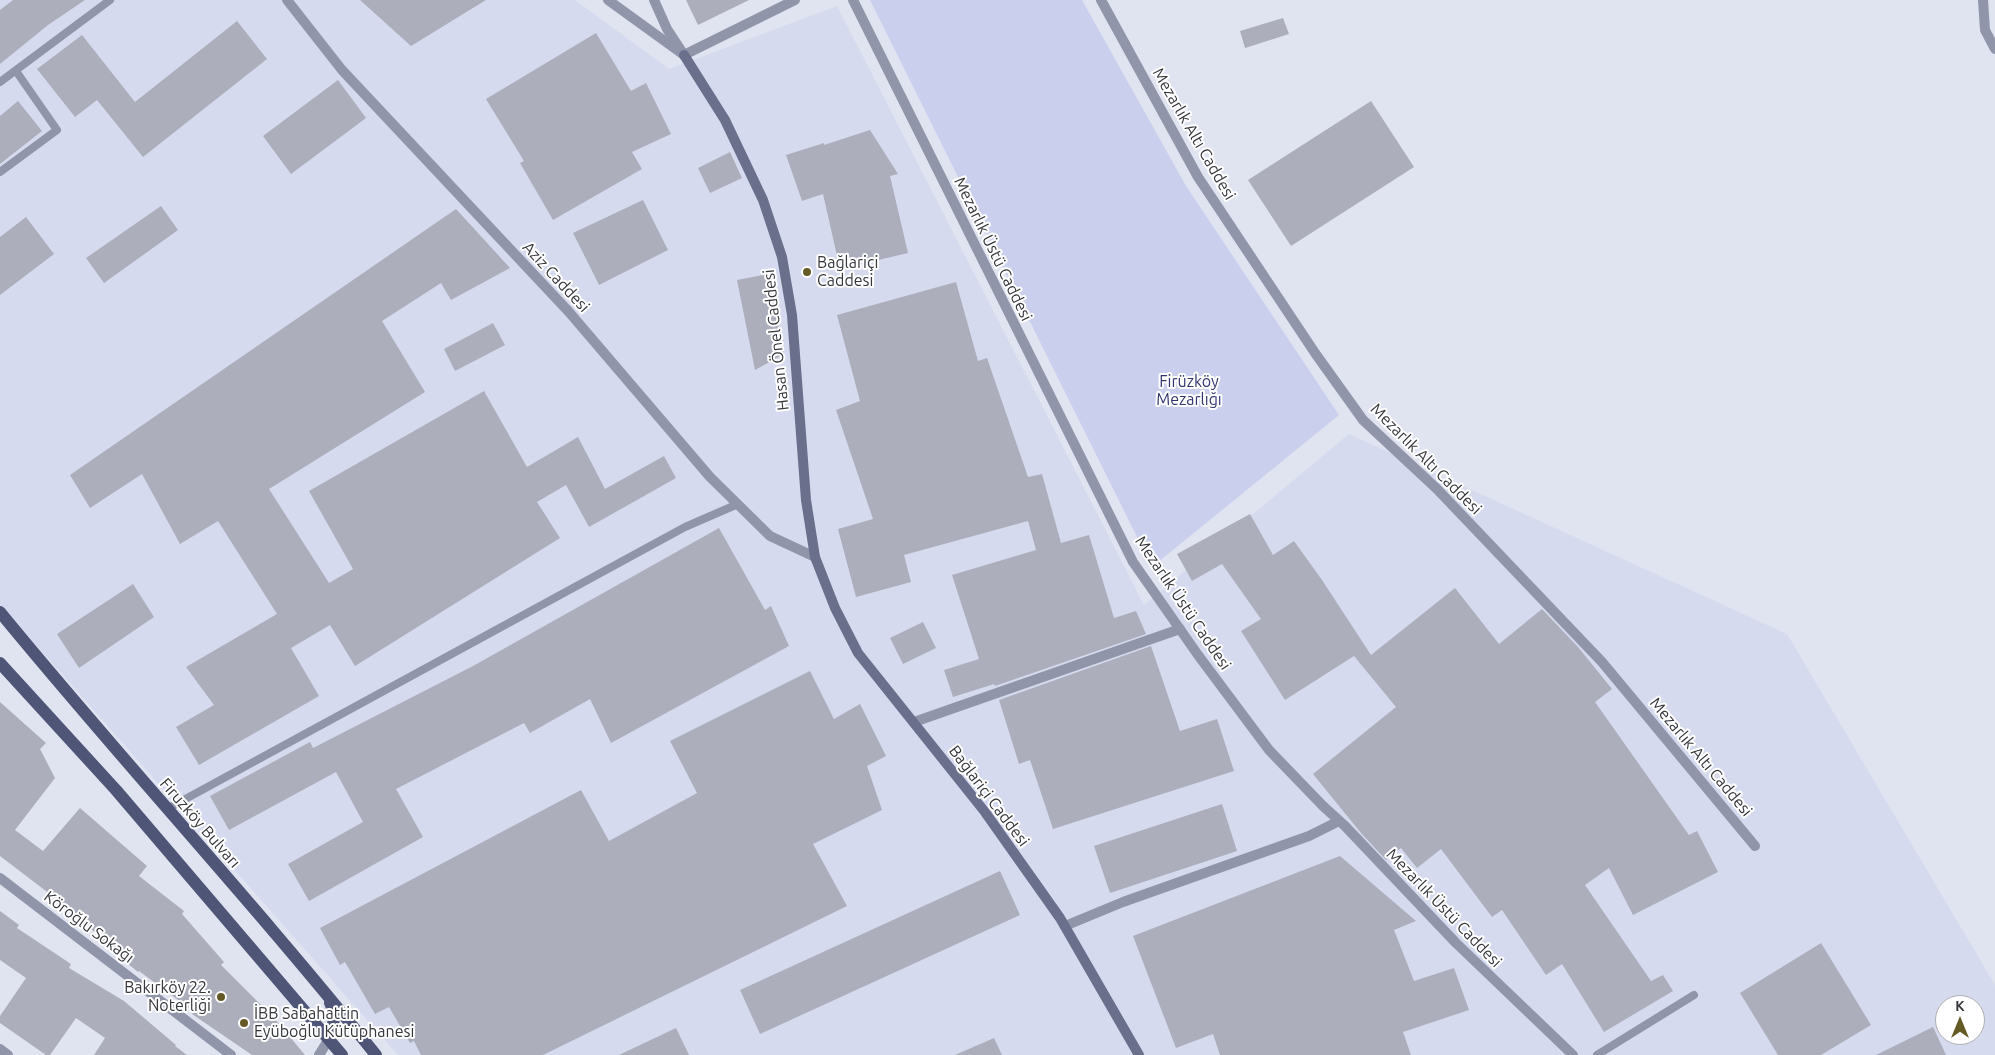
<!DOCTYPE html>
<meta charset="utf-8">
<style>
body{margin:0}
#map{position:relative;width:1995px;height:1055px;overflow:hidden;background:#e0e3f0;font-family:Ubuntu,sans-serif}
canvas{display:block}
.north{position:absolute;left:1935px;top:995px;width:50px;height:50px;box-sizing:border-box;background:#fff;border:1px solid #aeafb1;border-radius:50%;rotate:0deg;font-size:14px;font-weight:700;line-height:20px;text-align:center;color:#35363b}
.north::after{content:'';display:block;margin:auto;width:18px;height:22px;background:#655926;clip-path:polygon(50% 0,100% 100%,50% 72%,0 100%)}
</style>
<div id="map">
<canvas width="1995" height="1055"></canvas>
<div class="north">K</div>
</div>
<script>
const ctx = document.querySelector('canvas').getContext('2d');
ctx.lineJoin = 'round';
function paint(path, color) { ctx.fillStyle = color; ctx.fill(path, 'evenodd'); }
function strokePath(path, color, width, dash) { ctx.strokeStyle = color; ctx.lineWidth = width; ctx.lineCap = dash ? 'butt' : 'round'; ctx.setLineDash(dash || []); ctx.stroke(path); }
function write(font, color, halo, rows, align = 'center') {
  ctx.font = font + ' Ubuntu,sans-serif'; ctx.lineWidth = 4; ctx.setLineDash([]); ctx.textBaseline = 'middle'; ctx.strokeStyle = halo; ctx.fillStyle = color; for (const [text, x, y, turn = 0] of rows) {
    ctx.save(); ctx.translate(x, y); ctx.rotate((+turn || 0) * Math.PI / 180); ctx.textAlign = isNaN(turn) ? turn : align; if (halo) ctx.strokeText(text, 0, 0); ctx.fillText(text, 0, 0); ctx.restore();
  }
}
const built = new Path2D(`
 M 0,0 L 575,0 L 669,69 L 837,6 L 1144,605 L 1349,434 L 1787,634 L 1995,985 L 1995,1055 L 398,1055 L 0,604 ZM 1945,1005 L 1975,1005 L 1975,1035 L 1945,1035 Z`);
const green = new Path2D(`
 M 870,0 L 1082,0 L 1186,186 L 1339,415 L 1152,567 Z`);
const building = new Path2D(`
 M 13,0 L 85,0 L 48,25 L 0,64 L 0,10 Z
 M 360,0 L 486,0 L 411,46 Z
 M 686,0 L 749,0 L 698,25 Z
 M 1283,18 L 1289,34 L 1245,48 L 1240,31 Z
 M 237,21 L 267,59 L 143,157 L 97,100 L 75,117 L 37,69 L 82,35 L 135,102 Z
 M 596,33 L 631,91 L 646,83 L 671,134 L 632,152 L 642,169 L 553,220 L 520,163 L 524,161 L 486,99 Z
 M 338,80 L 366,118 L 291,174 L 263,136 Z
 M 18,101 L 42,131 L 0,164 L 0,116 Z
 M 1371,101 L 1414,167 L 1291,246 L 1248,180 Z
 M 870,130 L 898,174 L 890,176 L 908,253 L 840,269 L 823,194 L 802,201 L 786,155 L 824,143 L 824,145 Z
 M 730,152 L 742,178 L 710,193 L 698,168 Z
 M 643,200 L 668,250 L 599,285 L 573,233 Z
 M 161,206 L 178,230 L 104,283 L 86,258 Z
 M 456,209 L 510,268 L 451,300 L 441,283 L 382,321 L 425,392 L 269,489 L 329,583 L 353,569 L 309,491 L 484,391 L 527,467 L 578,437 L 605,489 L 664,456 L 676,478 L 589,527 L 566,485 L 537,502 L 560,538 L 355,666 L 330,625 L 291,648 L 319,696 L 199,765 L 176,727 L 214,705 L 186,667 L 277,614 L 218,521 L 180,544 L 142,474 L 90,508 L 70,475 Z
 M 26,217 L 54,254 L 0,295 L 0,237 Z
 M 768,274 L 784,354 L 755,370 L 737,280 Z
 M 956,282 L 978,361 L 987,358 L 1028,477 L 1042,474 L 1061,543 L 1089,535 L 1114,618 L 1136,611 L 1146,634 L 995,686 L 994,684 L 953,697 L 944,670 L 979,659 L 952,575 L 1036,550 L 1028,521 L 904,555 L 911,582 L 856,597 L 838,529 L 873,519 L 836,410 L 860,401 L 837,315 Z
 M 493,323 L 505,345 L 455,371 L 444,349 Z
 M 1250,514 L 1273,555 L 1294,541 L 1322,580 L 1371,655 L 1455,588 L 1499,644 L 1542,609 L 1578,647 L 1612,689 L 1595,702 L 1689,835 L 1697,831 L 1718,872 L 1633,915 L 1609,868 L 1585,885 L 1651,981 L 1663,975 L 1673,991 L 1604,1032 L 1562,964 L 1546,975 L 1502,910 L 1492,917 L 1441,849 L 1417,868 L 1401,848 L 1386,860 L 1361,833 L 1313,774 L 1396,707 L 1354,656 L 1285,700 L 1241,631 L 1261,619 L 1222,564 L 1192,581 L 1177,554 Z
 M 719,528 L 765,610 L 771,606 L 789,646 L 611,743 L 590,699 L 530,733 L 524,723 L 396,789 L 423,837 L 309,901 L 288,864 L 363,822 L 336,772 L 229,830 L 210,796 L 310,742 L 313,748 L 473,666 Z
 M 133,584 L 154,617 L 79,668 L 57,634 Z
 M 923,622 L 936,648 L 903,664 L 890,638 Z
 M 1151,646 L 1180,731 L 1217,719 L 1234,771 L 1053,829 L 1030,760 L 1019,764 L 999,700 Z
 M 810,671 L 834,719 L 860,704 L 886,756 L 867,766 L 882,810 L 813,844 L 847,906 L 543,1055 L 421,1055 L 414,1041 L 410,1043 L 389,1007 L 375,1014 L 345,962 L 340,965 L 320,928 L 581,790 L 609,841 L 697,793 L 670,741 Z
 M 0,702 L 46,743 L 40,749 L 55,778 L 15,830 L 43,851 L 80,808 L 147,866 L 139,876 L 184,911 L 182,914 L 224,962 L 221,965 L 275,1019 L 305,1055 L 252,1055 L 192,1014 L 193,1011 L 139,971 L 138,972 L 97,938 L 99,936 L 59,901 L 0,856 Z
 M 1222,804 L 1237,851 L 1110,893 L 1094,846 Z
 M 1340,856 L 1416,921 L 1394,930 L 1414,981 L 1454,968 L 1469,1010 L 1403,1032 L 1411,1055 L 1220,1055 L 1213,1034 L 1176,1048 L 1133,936 Z
 M 1000,871 L 1020,915 L 760,1034 L 740,990 Z
 M 0,911 L 19,925 L 17,928 L 71,964 L 69,968 L 124,1001 L 176,1045 L 175,1046 L 187,1055 L 94,1055 L 105,1038 L 76,1018 L 50,1055 L 46,1055 L 0,1023 L 0,1016 L 26,978 L 0,960 Z
 M 1821,943 L 1871,1025 L 1821,1055 L 1778,1055 L 1740,993 Z
 M 1933,1027 L 1946,1055 L 1876,1055 Z
 M 676,1028 L 689,1055 L 619,1055 Z
 M 994,1038 L 1002,1055 L 955,1055 Z`);
const service = new Path2D(`
 M 0,82 L 110,0
 M 0,172 L 57,130 L 16,71
 M 167,809 L 685,527 L 738,504
 M 1597,1055 L 1694,995`);
const minor = new Path2D(`
 M 287,0 L 342,70 L 569,312 L 710,477 L 770,536 L 815,557
 M 608,0 L 684,55
 M 1101,0 L 1198,177 L 1315,353 L 1363,420 L 1437,489 L 1602,662 L 1755,846
 M 1983,0 L 1985,30 L 1995,49
 M 914,722 L 1180,629
 M 0,878 L 231,1055
 M 1065,926 L 1123,902 L 1309,836 L 1339,821
 M 0,1049 L 8,1055`);
const tertiary = new Path2D(`
 M 654,0 L 667,29 L 684,55 L 795,0
 M 853,0 L 1133,562 L 1198,655 L 1269,750 L 1323,806 L 1345,826 L 1456,943 L 1573,1055
 M 319,1055 L 329,1039`);
const secondary = new Path2D(`
 M 684,55 L 725,120 L 763,200 L 782,257 L 792,315 L 806,500 L 815,557 L 835,608 L 858,653 L 985,812 L 1060,918 L 1139,1055`);
const primary = new Path2D(`
 M 0,612 C 123,762 255,904 376,1055
 M 0,663 L 116,790 L 342,1055
 M 329,1039 C 333,1026 337,1015 330,1003`);
const markers = [
 [807,272,5,"#655926"],
 [221,997,5,"#655926"],
 [244,1023,5,"#655926"]
];
const streetNames = [
 ["Mezarlık Altı Caddesi",1194,134,60],
 ["Mezarlık Üstü Caddesi",993,249,64],
 ["Aziz Caddesi",556,277,47],
 ["Hasan Önel Caddesi",776,340,-96],
 ["Mezarlık Altı Caddesi",1426,459,45],
 ["Mezarlık Üstü Caddesi",1183,603,56],
 ["Mezarlık Altı Caddesi",1701,757,50],
 ["Bağlariçi Caddesi",989,796,53],
 ["Firuzköy Bulvarı",200,823,49],
 ["Mezarlık Üstü Caddesi",1444,908,46],
 ["Köroğlu Sokağı",89,927,37]
];
const poiNames = [
 ["Bağlariçi",817,263],
 ["Caddesi",817,281],
 ["Bakırköy 22.",211,988,"right"],
 ["Noterliği",211,1006,"right"],
 ["İBB Sabahattin",254,1014],
 ["Eyüboğlu Kütüphanesi",254,1032]
];
const parkNames = [
 ["Firüzköy",1189,382],
 ["Mezarlığı",1189,400]
];
paint(built, '#d6daef');
paint(green, '#cacfed');
paint(building, '#acaebb');
strokePath(service, '#9195a9', 8);
strokePath(minor, '#9195a9', 10);
strokePath(tertiary, '#9195a9', 10);
strokePath(secondary, '#6a6f8b', 10);
strokePath(primary, '#4f5576', 12);
for (const [x, y, r, color] of markers) { const dot = new Path2D(); dot.arc(x, y, r, 0, 2 * Math.PI); ctx.fillStyle = color; ctx.fill(dot); strokePath(dot, '#fff', 2); }
write('16px', '#35363b', '#fff', streetNames);
write('16px', '#35363b', '#fff', poiNames, 'left');
write('16px', '#32376f', '#fff', parkNames);
</script>
